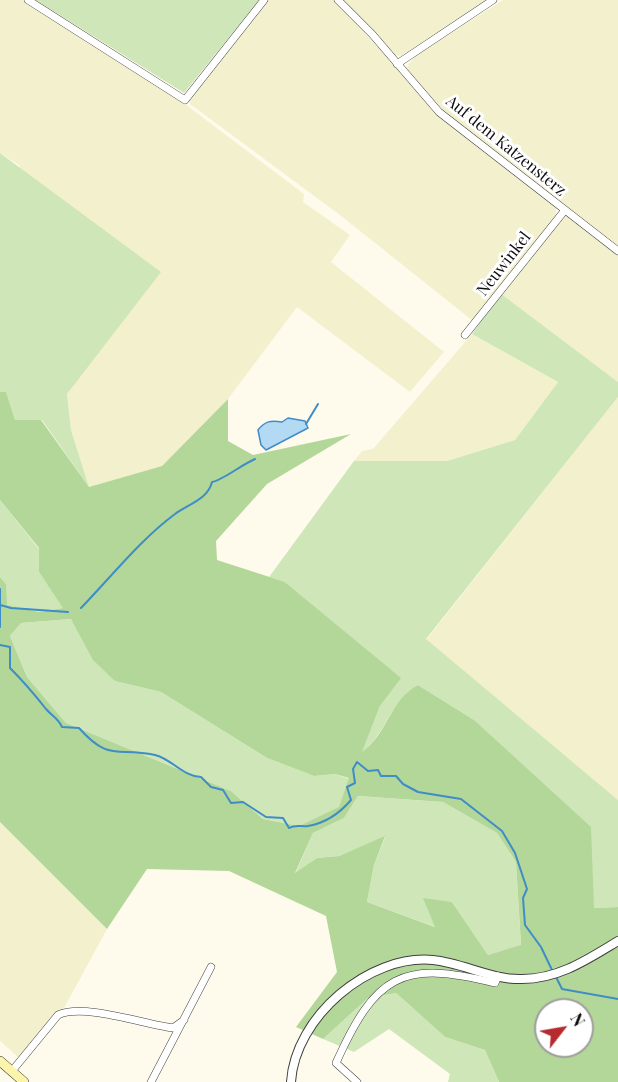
<!DOCTYPE html>
<style>
body{margin:0}
#map{position:relative;width:618px;height:1082px;overflow:hidden;background:#fefbec;font-family:"Playfair Display",serif}
canvas{display:block}
.north{position:absolute;left:534px;top:998px;width:60px;height:60px;box-sizing:border-box;background:#fff;border:2px solid #9e9e9e;border-radius:50%;rotate:59deg;font-size:16px;font-weight:700;line-height:24px;text-align:center;color:#0c0c0c}
.north::after{content:'';display:block;margin:auto;width:21px;height:27px;background:#b52b2f;clip-path:polygon(50% 0,100% 100%,50% 72%,0 100%)}
</style>
<div id="map">
<canvas width="618" height="1082"></canvas>
<div class="north">N</div>
</div>
<script>
const ctx = document.querySelector('canvas').getContext('2d');
ctx.lineJoin = 'round';
function paint(path, color) { ctx.fillStyle = color; ctx.fill(path, 'evenodd'); }
function strokePath(path, color, width, dash) { ctx.strokeStyle = color; ctx.lineWidth = width; ctx.lineCap = dash ? 'butt' : 'round'; ctx.setLineDash(dash || []); ctx.stroke(path); }
function write(font, color, halo, rows, align = 'center') {
  ctx.font = font + ' "Playfair Display",serif'; ctx.lineWidth = 6; ctx.setLineDash([]); ctx.textBaseline = 'middle'; ctx.strokeStyle = halo; ctx.fillStyle = color; for (const [text, x, y, turn = 0] of rows) {
    ctx.save(); ctx.translate(x, y); ctx.rotate((+turn || 0) * Math.PI / 180); ctx.textAlign = isNaN(turn) ? turn : align; if (halo) ctx.strokeText(text, 0, 0); ctx.fillText(text, 0, 0); ctx.restore();
  }
}
const farmland = new Path2D(`
 M 0,0 L 22,0 L 185,104 L 304,194 L 303,202 L 350,235 L 331,262 L 444,352 L 410,392 L 297,307 L 228,399 L 162,466 L 89,487 L 71,430 L 67,394 L 80,376 L 19,165 L 0,153 Z
 M 266,0 L 335,0 L 443,119 L 556,207 L 556,216 L 473,321 L 340,215 L 190,104 L 189,99 Z
 M 343,0 L 485,0 L 401,56 L 394,55 Z
 M 503,0 L 618,0 L 618,247 L 475,137 L 438,105 L 409,72 L 407,67 L 415,56 Z
 M 565,213 L 618,253 L 618,382 L 500,293 Z
 M 472,334 L 558,382 L 515,440 L 447,461 L 354,461 L 362,451 L 373,449 Z
 M 618,397 L 618,800 L 426,640 Z
 M 0,822 L 107,929 L 63,1010 L 19,1058 L 0,1041 Z`);
const green = new Path2D(`
 M 36,0 L 259,0 L 184,93 Z
 M 0,153 L 161,272 L 67,394 L 71,430 L 89,487 L 42,420 L 15,420 L 6,393 L 0,392 Z
 M 500,293 L 618,382 L 618,397 L 426,639 L 618,800 L 618,907 L 594,908 L 474,720 L 418,685 C 391,699 387,733 361,754 L 380,706 L 400,678 L 285,582 L 269,577 L 354,461 L 447,461 L 515,440 L 558,382 L 472,334 Z
 M 0,500 L 39,549 L 39,572 L 64,608 L 39,612 L 6,605 L 6,584 L 0,577 Z
 M 71,619 L 115,681 L 161,692 L 267,758 L 314,776 L 335,774 L 350,779 L 339,808 L 299,826 L 263,819 L 231,791 L 66,723 L 27,677 L 10,636 L 21,623 Z
 M 358,796 L 443,802 L 497,833 L 516,862 L 521,946 L 488,955 L 452,902 L 436,927 L 367,902 L 374,865 L 385,837 L 339,856 L 317,858 L 295,874 L 313,833 L 344,818 Z
 M 396,993 L 445,1037 L 485,1050 L 499,1082 L 448,1082 L 450,1074 L 389,1029 L 354,1052 L 323,1039 L 368,998 Z`);
const forest = new Path2D(`
 M 0,392 L 6,392 L 15,420 L 41,420 L 89,487 L 162,466 L 228,399 L 228,441 L 253,455 L 351,434 L 267,484 L 216,541 L 217,560 L 285,582 L 401,678 L 380,706 L 362,752 C 388,734 390,699 418,685 L 474,720 L 591,827 L 594,908 L 618,907 L 618,1082 L 499,1082 L 485,1050 L 445,1037 L 396,993 L 368,998 L 323,1039 L 296,1027 L 337,972 L 326,916 L 229,871 L 147,869 L 107,929 L 0,822 L 0,577 L 6,584 L 7,605 L 39,612 L 63,608 L 39,572 L 39,548 L 0,500 ZM 71,619 L 93,660 L 115,681 L 161,692 L 267,758 L 314,776 L 335,774 L 349,778 L 339,807 L 299,826 L 263,819 L 231,791 L 66,723 L 27,677 L 10,636 L 21,623 ZM 358,796 L 443,802 L 497,833 L 516,862 L 521,945 L 488,955 L 452,902 L 423,898 L 435,927 L 367,902 L 374,865 L 385,836 L 339,856 L 317,858 L 295,873 L 313,833 L 344,818 ZM 546,1010 L 582,1010 L 582,1046 L 546,1046 Z`);
const water = new Path2D(`
 M 288,418 L 305,421 L 308,428 L 266,450 L 261,445 L 258,430 C 265,421 271,420 282,422 Z`);
const stream = new Path2D(`
 M 306,424 L 318,404
 M 0,589 L 0,627
 M 0,605 L 11,608 L 68,612
 M 81,608 C 112,576 140,540 175,514 C 189,504 208,499 212,482 C 223,480 241,465 255,459
 M 0,645 L 10,647 L 10,668 C 23,681 35,695 46,709 C 52,716 58,718 62,727 L 79,728 C 109,762 117,747 155,755 C 172,759 182,776 201,777 L 211,787 L 223,790 L 231,803 L 243,802 L 266,817 L 283,818 L 289,828 C 296,824 301,827 308,826 C 326,823 339,814 351,800 L 347,787 L 355,783 L 353,769 L 357,762 L 368,771 L 378,770 L 381,776 L 396,776 L 403,784 L 418,792 L 461,799 L 502,831 L 515,853 L 527,889 L 523,898 L 525,925 L 541,947 L 552,970
 M 555,975 L 562,989 L 618,999`);
const minor = new Path2D(`
 M 28,0 L 185,100 L 264,0
 M 338,0 L 372,34 L 439,112 L 618,251
 M 397,64 L 493,0
 M 465,335 L 565,210
 M 12,1071 L 58,1015 C 84,1003 143,1024 173,1028 L 184,1020
 M 151,1082 L 211,967
 M 357,1082 L 336,1063 C 375,976 401,959 495,983 L 498,976`);
const tertiary = new Path2D(`
 M 291,1082 C 295,1017 369,954 433,960 C 463,963 492,980 522,979 C 559,979 588,959 618,941`);
const secondary = new Path2D(`
 M 0,1061 L 24,1082`);
const streetNames = [
 ["Auf dem Katzensterz",506,146,39],
 ["Neuwinkel",504,264,-52]
];
paint(farmland, '#f3f0ce');
paint(green, '#cfe7b8');
paint(forest, '#b3d798');
paint(water, '#b4daf3');
strokePath(water, '#3e8dc7', 1.5);
strokePath(stream, '#3e8dc7', 2);
strokePath(minor, '#3f3f3f', 8);
strokePath(tertiary, '#3f3f3f', 10);
strokePath(secondary, '#2e2e2e', 10);
strokePath(minor, '#fff', 7);
strokePath(tertiary, '#fff', 8);
strokePath(secondary, '#fbf4aa', 9);
write('16px', '#0c0c0c', '#fff', streetNames);
</script>
